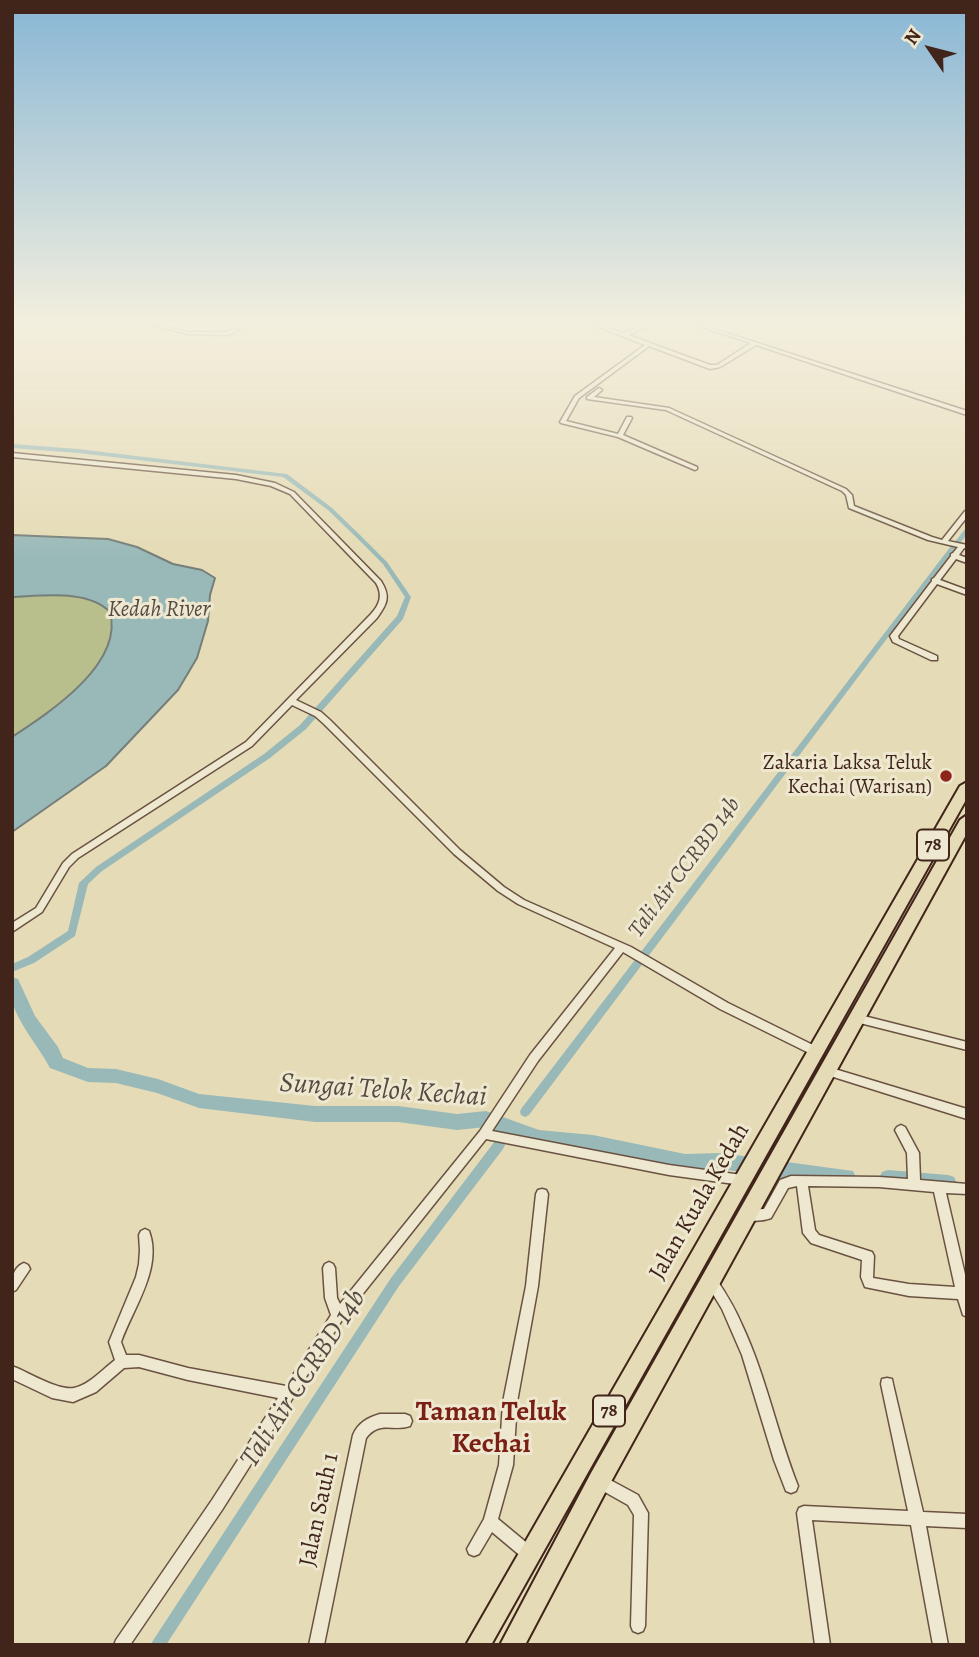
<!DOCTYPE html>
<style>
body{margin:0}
#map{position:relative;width:979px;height:1657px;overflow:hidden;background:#e5dbb6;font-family:Alegreya,serif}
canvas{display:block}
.frame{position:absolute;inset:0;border:14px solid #41251b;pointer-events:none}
.north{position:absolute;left:895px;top:14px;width:70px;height:70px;-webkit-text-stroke:5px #eee8d0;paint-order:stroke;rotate:305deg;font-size:19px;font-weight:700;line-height:28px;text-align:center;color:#41251b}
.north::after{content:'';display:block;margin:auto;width:24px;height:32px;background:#41251b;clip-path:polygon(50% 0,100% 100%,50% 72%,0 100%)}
</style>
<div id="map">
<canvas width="979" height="1657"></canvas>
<div class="frame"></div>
<div class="north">N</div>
</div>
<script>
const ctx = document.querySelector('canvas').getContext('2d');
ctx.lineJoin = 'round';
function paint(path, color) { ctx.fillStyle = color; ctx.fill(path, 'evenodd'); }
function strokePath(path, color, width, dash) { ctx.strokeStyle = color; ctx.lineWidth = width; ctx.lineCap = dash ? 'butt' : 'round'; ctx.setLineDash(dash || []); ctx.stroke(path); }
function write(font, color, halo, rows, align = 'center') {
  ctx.font = font + ' Alegreya,serif'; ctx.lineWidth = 6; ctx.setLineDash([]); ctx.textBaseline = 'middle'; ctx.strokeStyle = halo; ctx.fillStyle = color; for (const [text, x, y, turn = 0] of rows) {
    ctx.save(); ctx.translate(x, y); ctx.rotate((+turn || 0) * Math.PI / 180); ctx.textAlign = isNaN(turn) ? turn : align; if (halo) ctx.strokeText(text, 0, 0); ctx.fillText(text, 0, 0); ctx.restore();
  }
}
const green = new Path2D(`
 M 12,597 C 42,597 88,589 111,612 C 123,664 50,712 12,737 Z`);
const water = new Path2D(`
 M 12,535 L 108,539 L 137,547 L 173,564 L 202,570 L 215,578 L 210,595 L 208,621 L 197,658 L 178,690 L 106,766 L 12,832 L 12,737 C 50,712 124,664 110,612 C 88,589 42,596 12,597 Z`);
const canal = new Path2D(`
 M 12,444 L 78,449 L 287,474 L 332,508 L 359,534 L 387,562 L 411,597 L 403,619 L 306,729 L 270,758 L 102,871 L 88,884 L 75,936 L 34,963 L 12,972 L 12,964 L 28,957 L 68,931 L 79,883 L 96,867 L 264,754 L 300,725 L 397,616 L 405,597 L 383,564 L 355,536 L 328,510 L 283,477 L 78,453 L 12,448 Z
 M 967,528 L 967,535 L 959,544 L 955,544 L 954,543 L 965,529 Z
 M 953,545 L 956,547 L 955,548 L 529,1115 L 525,1117 L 521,1115 L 520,1112 L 521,1109 L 951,546 Z
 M 499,1140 L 503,1141 L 505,1145 L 503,1149 L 399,1286 L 166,1645 L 150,1645 L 391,1278 L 495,1141 Z`);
const river = new Path2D(`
 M 12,977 L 18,979 L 35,1016 L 58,1047 L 63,1058 L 88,1068 L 116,1069 L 158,1079 L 199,1094 L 315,1106 L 398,1106 L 457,1114 L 486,1111 L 539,1130 L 593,1135 L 685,1154 L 721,1153 L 853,1171 L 856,1177 L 853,1183 L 847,1185 L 816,1184 L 721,1169 L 685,1170 L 593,1151 L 539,1146 L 486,1127 L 457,1130 L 398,1122 L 315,1122 L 199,1108 L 157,1093 L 116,1083 L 88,1082 L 50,1068 C 40,1048 15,1020 12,999 C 11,992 12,984 12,977 Z
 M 888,1170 L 948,1175 L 954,1177 L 957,1183 L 954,1189 L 948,1191 L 888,1186 L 882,1184 L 879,1178 L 882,1172 Z`);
const minor = new Path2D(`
 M 152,325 L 159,325 L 188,332 L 228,332 L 239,325 L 244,325 L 229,335 L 188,334 Z
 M 594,325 L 600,325 L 623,333 L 646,325 L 652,325 L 628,335 L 710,365 L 717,365 L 751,343 L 696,325 L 702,325 L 967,411 L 967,415 L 756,345 L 720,367 L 710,369 L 649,346 L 579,398 L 566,421 L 618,434 L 627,417 L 631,417 L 632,418 L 623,435 L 697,467 L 697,469 L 695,470 L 618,437 L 561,423 L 560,422 L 575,396 L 645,345 Z
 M 599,388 L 602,390 L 594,397 L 669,408 L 846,489 L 852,495 L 854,506 L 932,537 L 942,540 L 965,511 L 967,510 L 967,517 L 948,541 L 967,545 L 967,549 L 964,548 L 959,555 L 967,558 L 967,563 L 956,559 L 940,580 L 967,590 L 967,595 L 937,584 L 898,636 L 899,639 L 937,656 L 937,660 L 931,660 L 893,642 L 890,636 L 932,581 L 932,579 L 934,578 L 951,556 L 951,554 L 953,553 L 958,547 L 928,540 L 849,508 L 846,495 L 842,491 L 666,410 L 587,399 L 587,397 Z
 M 12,453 L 236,475 L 275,483 L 294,492 L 381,581 C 391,597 387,604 377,618 L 296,700 L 321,712 L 330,720 L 460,850 L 504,887 L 524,900 L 631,947 L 728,1003 L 819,1048 L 820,1051 L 819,1054 L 815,1055 L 811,1054 L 720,1009 L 623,952 L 538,1061 L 492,1131 L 669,1165 L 742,1175 L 746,1176 L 748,1180 L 746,1184 L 742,1185 L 669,1175 L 486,1139 L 342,1320 L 222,1510 L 130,1645 L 114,1645 L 116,1640 L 212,1500 L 278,1398 L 188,1380 L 139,1367 L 124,1368 L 96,1392 L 73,1402 L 52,1398 L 12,1379 L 12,1366 C 28,1372 58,1391 74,1388 C 89,1385 103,1369 115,1360 L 109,1342 L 136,1277 L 139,1264 L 140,1250 L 139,1235 L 141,1231 L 145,1229 L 149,1231 C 163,1268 133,1308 121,1342 L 126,1355 L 139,1355 L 188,1368 L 286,1386 L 331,1315 L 325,1298 L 323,1268 L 325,1264 L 329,1262 L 333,1264 L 335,1268 L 337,1298 L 340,1304 L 480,1131 L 530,1055 L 615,948 L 518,904 L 498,891 L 454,854 L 324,724 L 315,716 L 292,705 L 252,746 L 78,858 L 69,867 L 42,912 L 12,932 L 12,923 L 36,908 L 63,863 L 72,854 L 246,742 L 371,614 C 380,604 383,595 376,583 L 290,494 L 271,486 L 236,479 L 12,457 Z
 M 856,1014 L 967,1042 L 967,1050 L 852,1021 L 851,1018 L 852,1015 Z
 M 828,1067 L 967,1109 L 967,1119 L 824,1074 L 823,1071 L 824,1068 Z
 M 901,1125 L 905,1127 L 919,1153 L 920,1180 L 967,1184 L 967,1194 L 946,1193 L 967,1283 L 967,1317 L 963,1315 L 958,1299 L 909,1296 L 865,1287 L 861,1277 L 862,1260 L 811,1243 L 803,1233 L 797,1186 L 788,1188 L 771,1218 C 763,1221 751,1222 743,1219 L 741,1215 L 743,1211 L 747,1210 L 764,1209 L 780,1180 L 791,1176 L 879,1177 L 908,1179 L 907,1153 L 895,1130 L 897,1127 ZM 808,1186 L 879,1187 L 934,1192 L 955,1287 L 909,1284 L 873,1278 L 874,1256 L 872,1252 L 819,1235 L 815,1230 Z
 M 542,1189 L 546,1190 L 548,1194 L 538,1286 L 517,1402 L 513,1465 L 498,1519 L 533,1548 L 535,1553 L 533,1558 L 528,1560 L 523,1558 L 492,1532 L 479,1554 L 474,1556 L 469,1554 L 467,1549 L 484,1519 L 499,1465 L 503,1402 L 526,1286 L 536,1194 L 538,1190 Z
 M 24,1263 L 28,1265 L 30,1269 L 16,1290 L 12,1292 C 12,1280 12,1268 24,1263 Z
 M 711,1275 L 715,1277 C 725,1292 735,1308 742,1325 C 766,1376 777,1433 798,1486 L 796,1491 L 791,1493 L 786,1491 L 774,1460 L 742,1355 L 722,1309 L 705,1281 L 707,1277 Z
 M 887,1378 L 892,1379 L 893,1384 L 923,1512 L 967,1514 L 967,1528 L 926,1526 L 948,1645 L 933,1645 L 911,1525 L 812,1520 L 830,1645 L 815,1645 L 797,1513 L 799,1508 L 804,1506 L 908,1511 L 881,1384 L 882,1379 Z
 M 380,1414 L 405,1414 L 410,1416 L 412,1421 L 410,1426 C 392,1432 380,1420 366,1438 L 324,1645 L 309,1645 L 353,1435 C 358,1423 367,1418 380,1414 Z
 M 601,1475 L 638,1495 L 648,1513 L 645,1626 L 643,1631 L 638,1633 L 633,1631 L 631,1626 L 634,1515 L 628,1505 L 596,1487 L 594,1482 L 596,1477 Z`);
const primary = new Path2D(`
 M 967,782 L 967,798 L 491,1645 L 466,1645 L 960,786 Z
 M 967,815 L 967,833 L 607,1489 L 525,1645 L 500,1645 L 591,1473 L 960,820 Z`);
const markers = [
 [946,776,7,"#8f2418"]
];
const shields = [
 [933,845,32],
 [609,1411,32]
];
const shieldNames = [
 ["78",933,845],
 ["78",609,1411]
];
const poiNames = [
 ["Zakaria Laksa Teluk",932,764],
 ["Kechai (Warisan)",932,788]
];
const waterNames = [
 ["Kedah River",159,610],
 ["Tali Air CCRBD 14b",685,868,-53]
];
const nearStreetnames = [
 ["Jalan Kuala Kedah",700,1202,-60],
 ["Jalan Sauh 1",320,1510,-78]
];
const nearWaternames = [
 ["Sungai Telok Kechai",383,1091,4],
 ["Tali Air CCRBD 14b",304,1379,-57]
];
const nearNeighbourhoodnames = [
 ["Taman Teluk",491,1413],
 ["Kechai",491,1445]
];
paint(green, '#b8bf8c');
paint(water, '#99b9b8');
strokePath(water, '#767e79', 2);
paint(canal, '#99b9b8');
paint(river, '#99b9b8');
strokePath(minor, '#6a5242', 3);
strokePath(primary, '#41251b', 4);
paint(minor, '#eee8d0');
paint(primary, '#e5dbb6');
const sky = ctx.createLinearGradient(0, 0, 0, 557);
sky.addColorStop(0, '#88b6d5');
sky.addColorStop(0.58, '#f3efde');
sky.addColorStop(1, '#f3efde00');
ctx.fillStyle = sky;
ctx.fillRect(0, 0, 979, 557);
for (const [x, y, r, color] of markers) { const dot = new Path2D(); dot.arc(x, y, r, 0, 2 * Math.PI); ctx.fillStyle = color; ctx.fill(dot); strokePath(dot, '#eee8d0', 2.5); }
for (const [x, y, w] of shields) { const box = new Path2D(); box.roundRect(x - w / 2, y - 15.5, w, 31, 5); ctx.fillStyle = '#eee8d0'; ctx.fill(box); strokePath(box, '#41251b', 2); }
write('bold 19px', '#41251b', null, shieldNames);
write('21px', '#41251b', '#eee8d0', poiNames, 'right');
write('italic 23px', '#574a42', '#eee8d0', waterNames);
write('24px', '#41251b', '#eee8d0', nearStreetnames);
write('italic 28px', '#574a42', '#eee8d0', nearWaternames);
write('bold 28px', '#7a1f14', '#eee8d0', nearNeighbourhoodnames);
</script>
